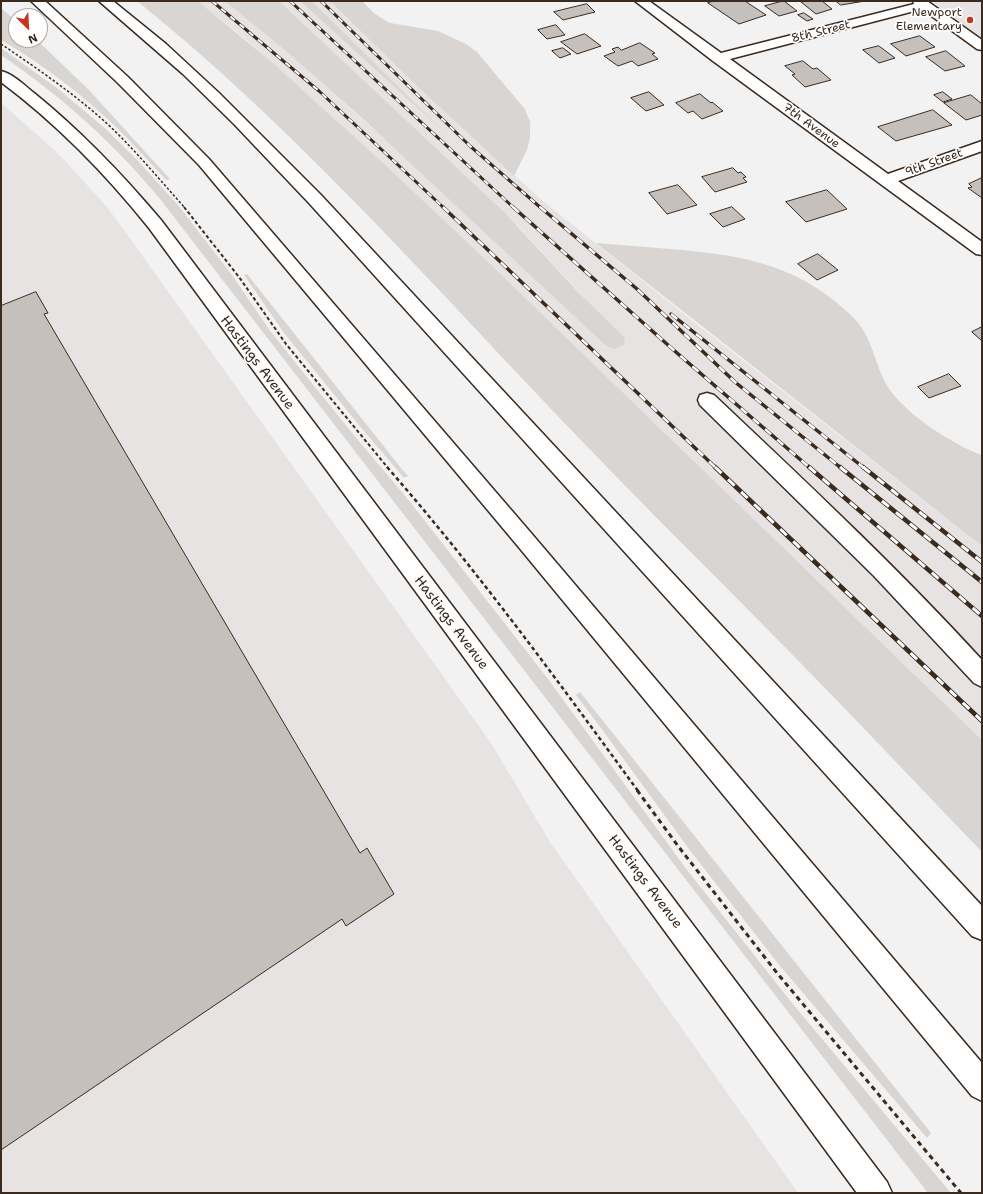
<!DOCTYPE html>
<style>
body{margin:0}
#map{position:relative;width:983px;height:1194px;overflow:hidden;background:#f3f2f2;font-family:"Shantell Sans",sans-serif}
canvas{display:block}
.frame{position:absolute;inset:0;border:2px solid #3b2a1e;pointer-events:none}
.north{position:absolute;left:8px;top:8px;width:40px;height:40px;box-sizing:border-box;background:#fff;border:1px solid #b1aaa5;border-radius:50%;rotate:156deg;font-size:11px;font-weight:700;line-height:16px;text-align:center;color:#3b2a1e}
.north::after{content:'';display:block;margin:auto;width:14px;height:18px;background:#c8321e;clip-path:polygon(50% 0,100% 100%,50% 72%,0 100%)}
</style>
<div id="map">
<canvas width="983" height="1194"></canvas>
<div class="frame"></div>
<div class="north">N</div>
</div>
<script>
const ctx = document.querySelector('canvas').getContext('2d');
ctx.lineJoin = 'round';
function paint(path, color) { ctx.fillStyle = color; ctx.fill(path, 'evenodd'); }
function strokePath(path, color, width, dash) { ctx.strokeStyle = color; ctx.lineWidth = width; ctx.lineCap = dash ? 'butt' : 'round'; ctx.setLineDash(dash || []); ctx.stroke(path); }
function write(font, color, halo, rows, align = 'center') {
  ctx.font = font + ' "Shantell Sans",sans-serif'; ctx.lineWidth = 3.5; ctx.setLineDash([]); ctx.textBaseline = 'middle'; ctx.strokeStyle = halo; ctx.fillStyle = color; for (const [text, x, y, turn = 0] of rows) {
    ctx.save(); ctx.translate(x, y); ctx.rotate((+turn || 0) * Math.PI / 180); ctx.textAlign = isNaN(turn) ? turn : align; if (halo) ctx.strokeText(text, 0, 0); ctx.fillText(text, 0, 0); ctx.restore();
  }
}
const built = new Path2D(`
 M 198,1 L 225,1 L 288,53 L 409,161 L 605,345 L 589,303 L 518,226 L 279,1 L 300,1 L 437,126 L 312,1 L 330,1 L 476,141 L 543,201 L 699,326 L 982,546 L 982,740 L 485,259 L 307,94 L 243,37 Z
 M 931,1 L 982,1 L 982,38 L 935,4 Z
 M 1,103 L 50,146 L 69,165 L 107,207 L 121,226 L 491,743 L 550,842 L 798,1193 L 1,1193 Z`);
const green = new Path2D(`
 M 137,1 L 198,1 L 274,64 L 383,163 L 485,259 L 982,740 L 982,852 C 927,795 874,738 819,682 C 731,591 640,503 553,411 C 419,270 289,123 137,1 Z
 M 225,1 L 279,1 L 505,213 L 579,293 L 623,336 L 625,340 L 624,345 L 614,349 L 605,345 L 363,119 L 288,53 Z
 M 300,1 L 312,1 L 446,134 Z
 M 330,1 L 362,1 L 375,14 L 390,23 L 438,31 L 466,44 L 477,52 L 497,76 L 525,109 L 530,122 L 530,138 L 527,150 L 514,176 L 416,85 Z
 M 1,8 L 16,21 L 16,40 L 37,40 L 88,89 L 170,179 L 166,180 C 151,164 137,148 122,133 C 87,98 44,65 1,40 Z
 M 1,48 L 57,88 L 107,130 L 138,161 L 178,205 L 232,275 L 271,332 L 306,376 L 353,434 L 411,503 L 548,679 L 687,870 L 792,1003 L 951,1193 L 928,1193 L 160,199 C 114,143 61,96 1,55 Z
 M 596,243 C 625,245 654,248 683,250 C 742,256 790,264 837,303 C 845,310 853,316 859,324 C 872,340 875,363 885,382 C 900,411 951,444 982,455 L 982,546 Z
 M 247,274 L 401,468 L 408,476 L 404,478 L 363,430 L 284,333 L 244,275 Z
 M 580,692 L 931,1133 L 927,1138 L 780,966 L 689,849 L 601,728 L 576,695 Z`);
const building = new Path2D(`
 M 714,1 L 745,1 L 766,15 L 739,24 L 708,3 Z
 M 784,1 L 797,11 L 779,16 L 765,6 Z
 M 822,1 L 832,9 L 816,14 L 801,2 Z
 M 836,1 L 865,1 L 841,5 Z
 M 587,4 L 595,12 L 563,20 L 554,12 Z
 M 804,13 L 813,19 L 807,21 L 798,15 Z
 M 556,25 L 565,35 L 547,39 L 538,30 Z
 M 585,34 L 601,46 L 577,54 L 561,42 Z
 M 920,36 L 935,47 L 906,56 L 891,44 Z
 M 640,43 L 655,53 L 652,54 L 658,59 L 638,66 L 632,61 L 618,66 L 604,56 L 615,52 L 612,49 L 618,47 L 621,50 Z
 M 879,46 L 895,58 L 879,63 L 863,50 Z
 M 563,48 L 571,54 L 560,58 L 552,51 Z
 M 946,51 L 965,66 L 945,71 L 926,57 Z
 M 803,61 L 813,69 L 817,68 L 831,80 L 805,87 L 792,75 L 795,74 L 785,66 Z
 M 649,92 L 664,105 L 646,111 L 631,98 Z
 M 943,92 L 952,99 L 943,102 L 934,95 Z
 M 700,94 L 711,103 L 712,102 L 723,111 L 702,119 L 693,111 L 688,113 L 676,103 Z
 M 971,95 L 982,104 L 982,115 L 966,120 L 944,103 Z
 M 933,110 L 952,125 L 896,141 L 878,127 Z
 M 733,168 L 738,173 L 741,172 L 746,177 L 743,178 L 747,182 L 715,192 L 702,177 Z
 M 982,178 L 982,198 L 968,188 L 972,187 L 969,184 Z
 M 678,185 L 697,205 L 667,214 L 649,193 Z
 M 827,190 L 847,209 L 806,222 L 786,202 Z
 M 732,207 L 745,219 L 723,227 L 710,214 Z
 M 818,254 L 838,270 L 817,280 L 798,264 Z
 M 36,292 L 48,313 L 44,314 L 360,853 L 367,848 L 394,894 L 346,926 L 342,919 L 1,1150 L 1,306 Z
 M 982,327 L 982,341 L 972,332 Z
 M 949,374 L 961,386 L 929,398 L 918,387 Z`);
const pathFar3 = new Path2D(`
 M 1,44 C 35,67 70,91 102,119 C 132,146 158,178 185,208`);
const pathFar2 = new Path2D(`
 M 184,207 L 239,277 L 286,344 L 388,468`);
const pathFar1 = new Path2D(`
 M 387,467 C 477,570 558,681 638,791`);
const path = new Path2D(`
 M 637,790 L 678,846 L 777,973 L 961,1193`);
const minor = new Path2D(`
 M 635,1 L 649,1 L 721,53 L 914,4 L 913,1 L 927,1 L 982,40 L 982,50 L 977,49 L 922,9 L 730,59 L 888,174 L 982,141 L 982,151 L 898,181 L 982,242 L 982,255 L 976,254 L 713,61 Z
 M 1,71 C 13,74 24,85 34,93 C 81,131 122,174 161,220 L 887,1182 L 892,1193 L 857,1193 L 149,228 C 105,173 57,124 1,82 Z
 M 707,393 L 714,395 C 805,481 897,567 982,660 L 982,687 L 974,683 L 874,576 L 700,405 L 698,400 L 700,395 Z`);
const highway = new Path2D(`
 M 31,1 L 45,1 L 128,77 L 209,159 L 531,533 L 982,1063 L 982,1101 L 972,1096 L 517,545 L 199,165 L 118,83 Z
 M 99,1 L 113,1 L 166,44 L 219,93 L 321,195 L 982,906 L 982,940 L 972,936 L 309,203 L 234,124 L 183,74 Z`);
const railFar2 = new Path2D(`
 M 212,1 L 319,91 L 444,208
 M 290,1 L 514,208
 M 321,1 L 470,146 L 541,208`);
const railFar1 = new Path2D(`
 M 443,207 L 716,468
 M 513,207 L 677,353 L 810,468
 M 540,207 L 637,289 L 735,382 L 841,468
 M 671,314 L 864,468`);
const rail = new Path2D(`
 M 715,467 L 982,721
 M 809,467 L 982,616
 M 840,467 L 982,582
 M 863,467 L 982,562`);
const markers = [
 [970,20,4,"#c8321e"]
];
const farPoinames = [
 ["Newport",962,13],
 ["Elementary",962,27]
];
const farStreetnames = [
 ["8th Street",821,32,-14],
 ["7th Avenue",811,126,36],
 ["9th Street",934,163,-20]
];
const streetNames = [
 ["Hastings Avenue",257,363,53],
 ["Hastings Avenue",451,623,53],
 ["Hastings Avenue",645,882,53]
];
paint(built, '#e6e3e2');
paint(green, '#d8d5d2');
paint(building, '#c6c0bd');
strokePath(building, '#3b2a1e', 1);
strokePath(minor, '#3b2a1e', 3);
strokePath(highway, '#3b2a1e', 3);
strokePath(pathFar3, '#3b2a1e', 1.5, [2.5, 2]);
strokePath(pathFar2, '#3b2a1e', 2, [3.5, 2.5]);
strokePath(pathFar1, '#3b2a1e', 2.5, [4, 3]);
strokePath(path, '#3b2a1e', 3, [5, 4]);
paint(minor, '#fff');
paint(highway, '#fff');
strokePath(railFar2, '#3b2a1e', 3);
strokePath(railFar1, '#3b2a1e', 3.5);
strokePath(rail, '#3b2a1e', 4.5);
strokePath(railFar2, '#fff', 2, [6]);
strokePath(railFar1, '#fff', 2.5, [8]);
strokePath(rail, '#fff', 3, [9]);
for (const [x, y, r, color] of markers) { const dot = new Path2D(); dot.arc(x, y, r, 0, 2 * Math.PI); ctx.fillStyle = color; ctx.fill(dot); strokePath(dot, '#fff', 1.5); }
write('12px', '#3b2a1e', '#fff', farPoinames, 'right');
write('12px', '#3b2a1e', '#fff', farStreetnames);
write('14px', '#3b2a1e', '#fff', streetNames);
</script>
